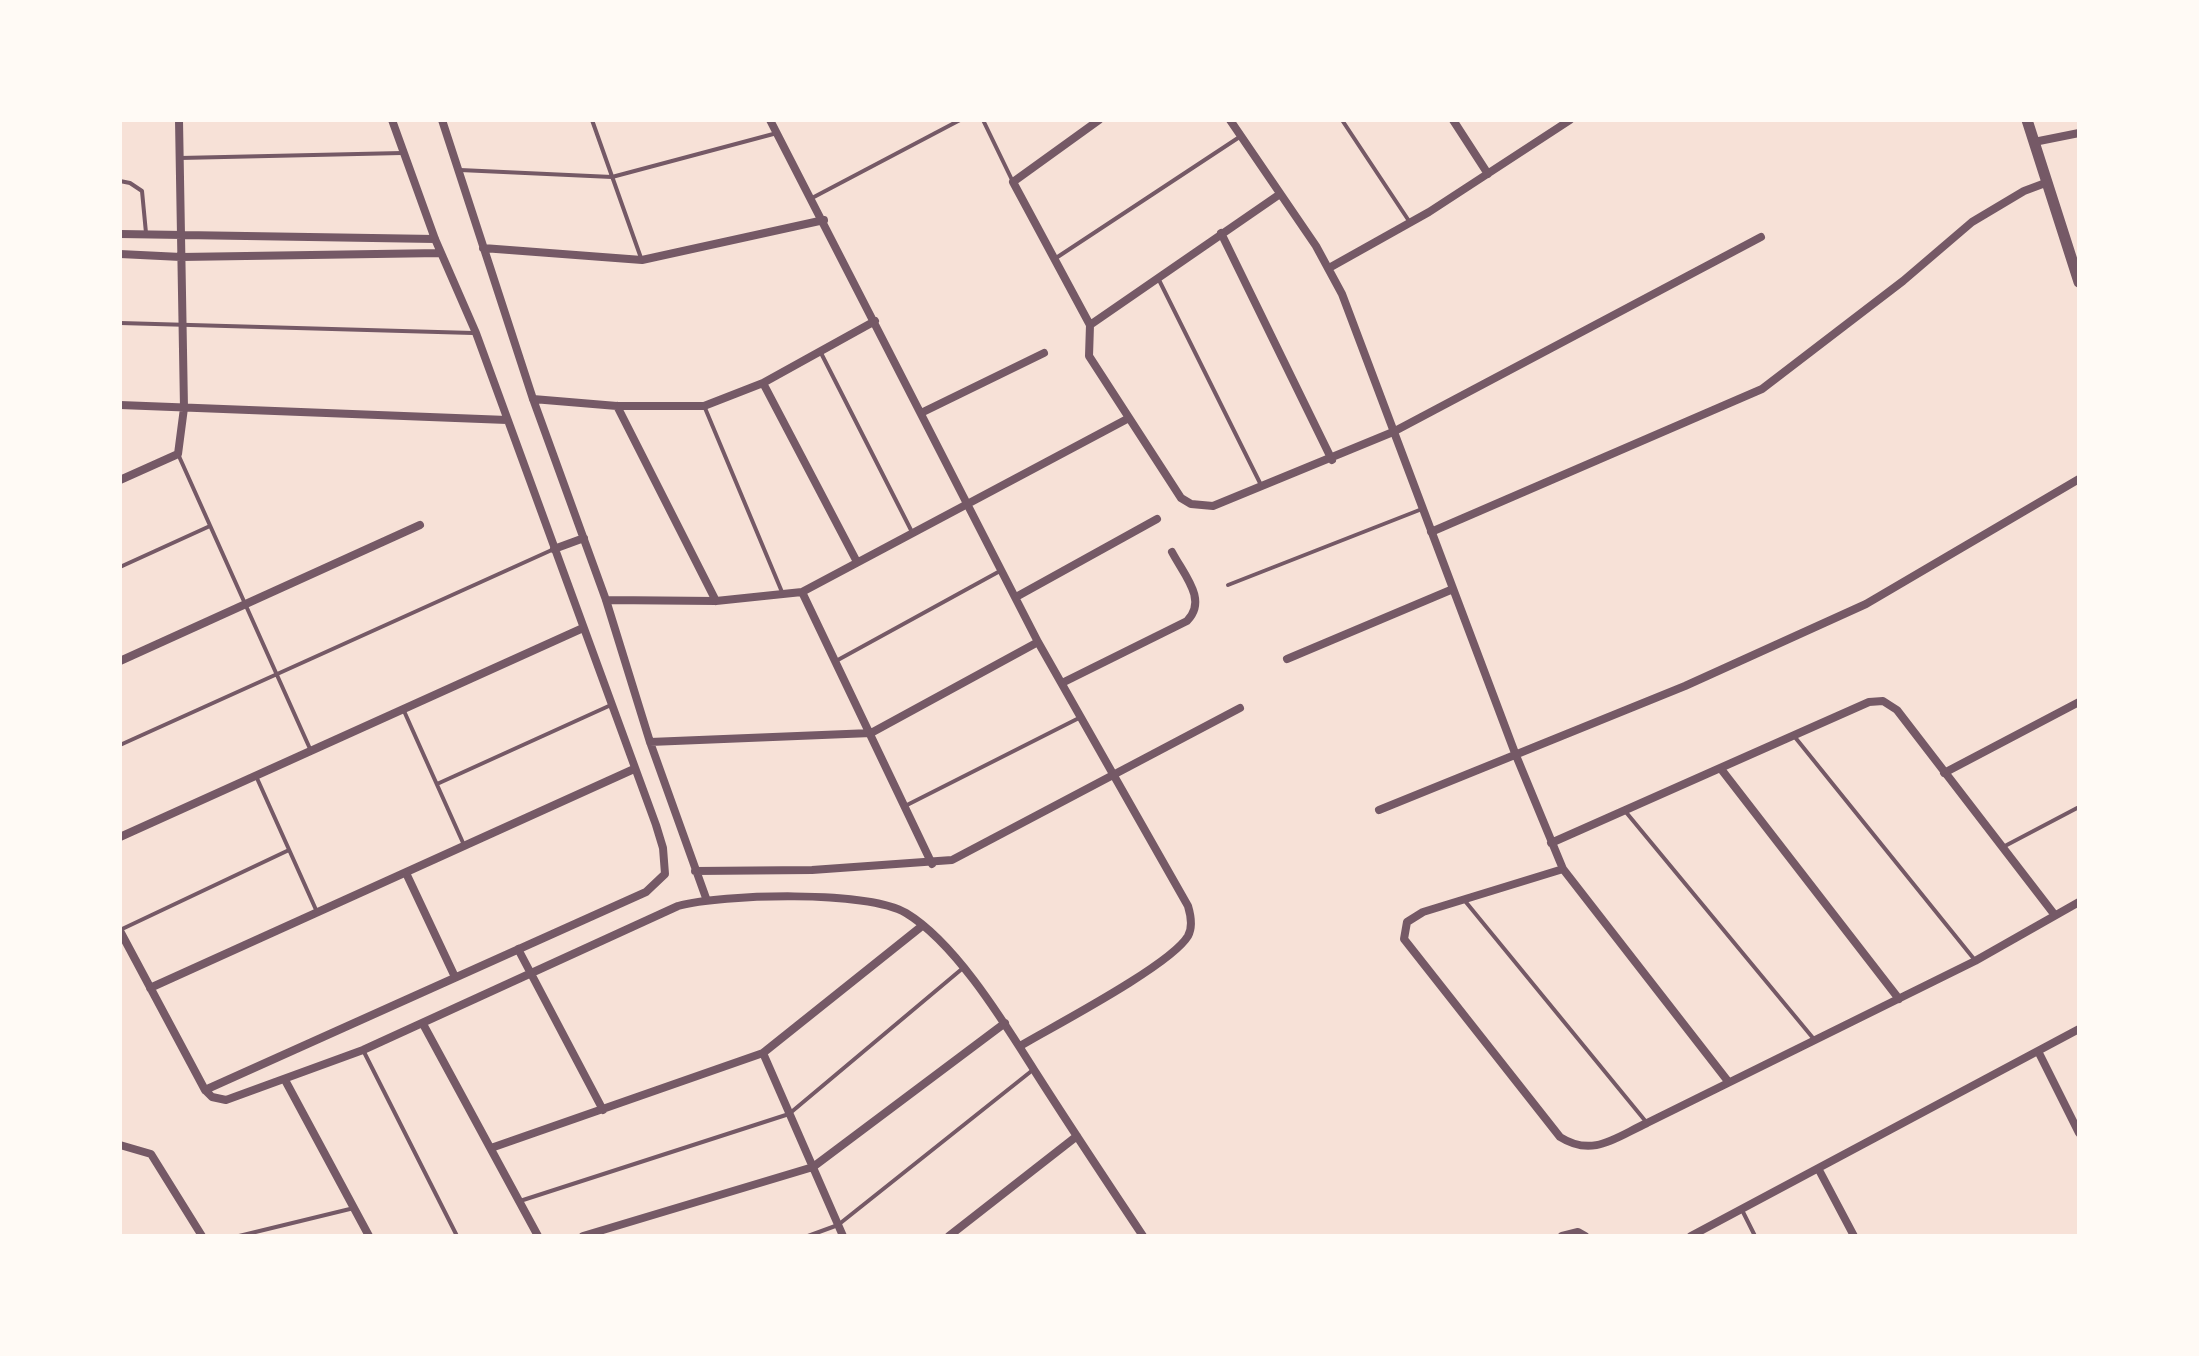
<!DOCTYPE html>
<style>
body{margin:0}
#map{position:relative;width:2199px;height:1356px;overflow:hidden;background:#f7e1d7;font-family:"Space Grotesk",sans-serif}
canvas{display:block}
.frame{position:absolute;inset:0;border:122px solid #fffaf5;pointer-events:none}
</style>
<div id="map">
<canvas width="2199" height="1356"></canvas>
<div class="frame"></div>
</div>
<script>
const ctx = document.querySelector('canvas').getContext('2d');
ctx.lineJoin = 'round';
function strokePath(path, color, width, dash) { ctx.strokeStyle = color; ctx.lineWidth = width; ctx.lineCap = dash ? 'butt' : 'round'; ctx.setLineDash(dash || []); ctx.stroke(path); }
const service = new Path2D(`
 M 592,120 L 641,258
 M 983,120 L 1013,182
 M 1342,120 L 1409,221
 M 180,158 L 402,153
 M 460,170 L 612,177 L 777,133
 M 120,181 L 130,183 L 142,191 L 146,233
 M 812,198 L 960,120
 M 1056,258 L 1241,136
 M 1159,280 L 1262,487
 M 120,323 L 473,333
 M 821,353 L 912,532
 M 705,408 L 782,592
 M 178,454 L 311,751
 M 120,567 L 210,526
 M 1228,585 L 1422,509
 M 836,661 L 1000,571
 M 404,711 L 464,845
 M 1794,736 L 1974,959
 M 120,745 L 554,549
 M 256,776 L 317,912
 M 437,784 L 611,705
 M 905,806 L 1079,718
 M 1625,811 L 1813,1038
 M 2003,847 L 2079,807
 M 1465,901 L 1647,1123
 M 120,930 L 289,850
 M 363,1050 L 457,1236
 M 520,1201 L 789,1114 L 963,968
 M 1742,1210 L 1755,1236
 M 239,1236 L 354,1208
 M 808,1236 L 838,1225 L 1034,1069`);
const minor = new Path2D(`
 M 442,120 L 533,399 L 606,600 L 650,742 L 706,898
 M 770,120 L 1038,642 L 1188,906 C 1191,916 1193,927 1188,936 C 1171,965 1054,1026 1020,1046
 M 1230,120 L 1316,246 L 1342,294 L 1515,753 L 1563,869 L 1727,1080
 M 1453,120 L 1488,174
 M 2034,142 L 2079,133
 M 1280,194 L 1090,325 L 1089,356 L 1181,498 L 1191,504 L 1213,506 L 1393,432 L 1761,237
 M 1221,233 L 1332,460
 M 120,234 L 435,239
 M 483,248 L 642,260 L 824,220
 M 120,254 L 181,257 L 441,253
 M 1329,268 L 1429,212 L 1570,120
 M 1090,325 L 1013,182 L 1099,120
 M 763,383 L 857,562
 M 533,399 L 617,406 L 704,406 L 763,383 L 875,321
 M 120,405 L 507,420
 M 617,406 L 716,601
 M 921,413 L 1044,353
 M 120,480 L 178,454 L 184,408 L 179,120
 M 1431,532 L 1762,389 L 1903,281 L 1972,222 L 2024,191 L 2048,182
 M 554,549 L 584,538
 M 802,592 L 932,864
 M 1016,597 L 1157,519
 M 606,600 L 716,601 L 802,592 L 1129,418
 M 1287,659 L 1453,589
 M 120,661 L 420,525
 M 1062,683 L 1187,621 C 1208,600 1184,575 1172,552
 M 650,742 L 871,733 L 1038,642
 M 1721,769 L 1899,999
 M 1944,773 L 2079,702
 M 1379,810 L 1685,686 L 1866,604 L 2079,479
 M 120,837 L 583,628
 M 1551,843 L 1869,702 L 1883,701 L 1897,710 L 2054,914
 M 1563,869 L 1423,912 L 1407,922 L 1404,939 L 1560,1137 C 1593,1158 1616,1137 1647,1123 L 1975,961 L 2079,902
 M 695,871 L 812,870 L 952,860 L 1240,708
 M 406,873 L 455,977
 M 120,931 L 205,1090 L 212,1097 L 226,1100 L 363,1050 L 678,906 C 722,894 868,890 906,913 C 956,943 1005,1024 1036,1073 C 1071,1128 1107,1182 1143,1236
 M 518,949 L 603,1110
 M 150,988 L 634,769
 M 423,1024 L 538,1236
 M 2038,1051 L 2079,1133
 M 763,1053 L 843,1236
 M 285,1080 L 369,1236
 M 205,1090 L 646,892 L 665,874 L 663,848 L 656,825 L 476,333 L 435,239 L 392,120
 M 120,1145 L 151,1154 L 202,1236
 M 491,1148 L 763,1053 L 922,926
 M 1819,1170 L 1854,1236
 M 583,1236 L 813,1167 L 1005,1023
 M 949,1236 L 1077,1136
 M 1562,1236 L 1578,1232 L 1585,1236
 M 1691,1236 L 2079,1029`);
const tertiary = new Path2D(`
 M 2027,120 L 2079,282`);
strokePath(service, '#755966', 4);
strokePath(minor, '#755966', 8);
strokePath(tertiary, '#755966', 11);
</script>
